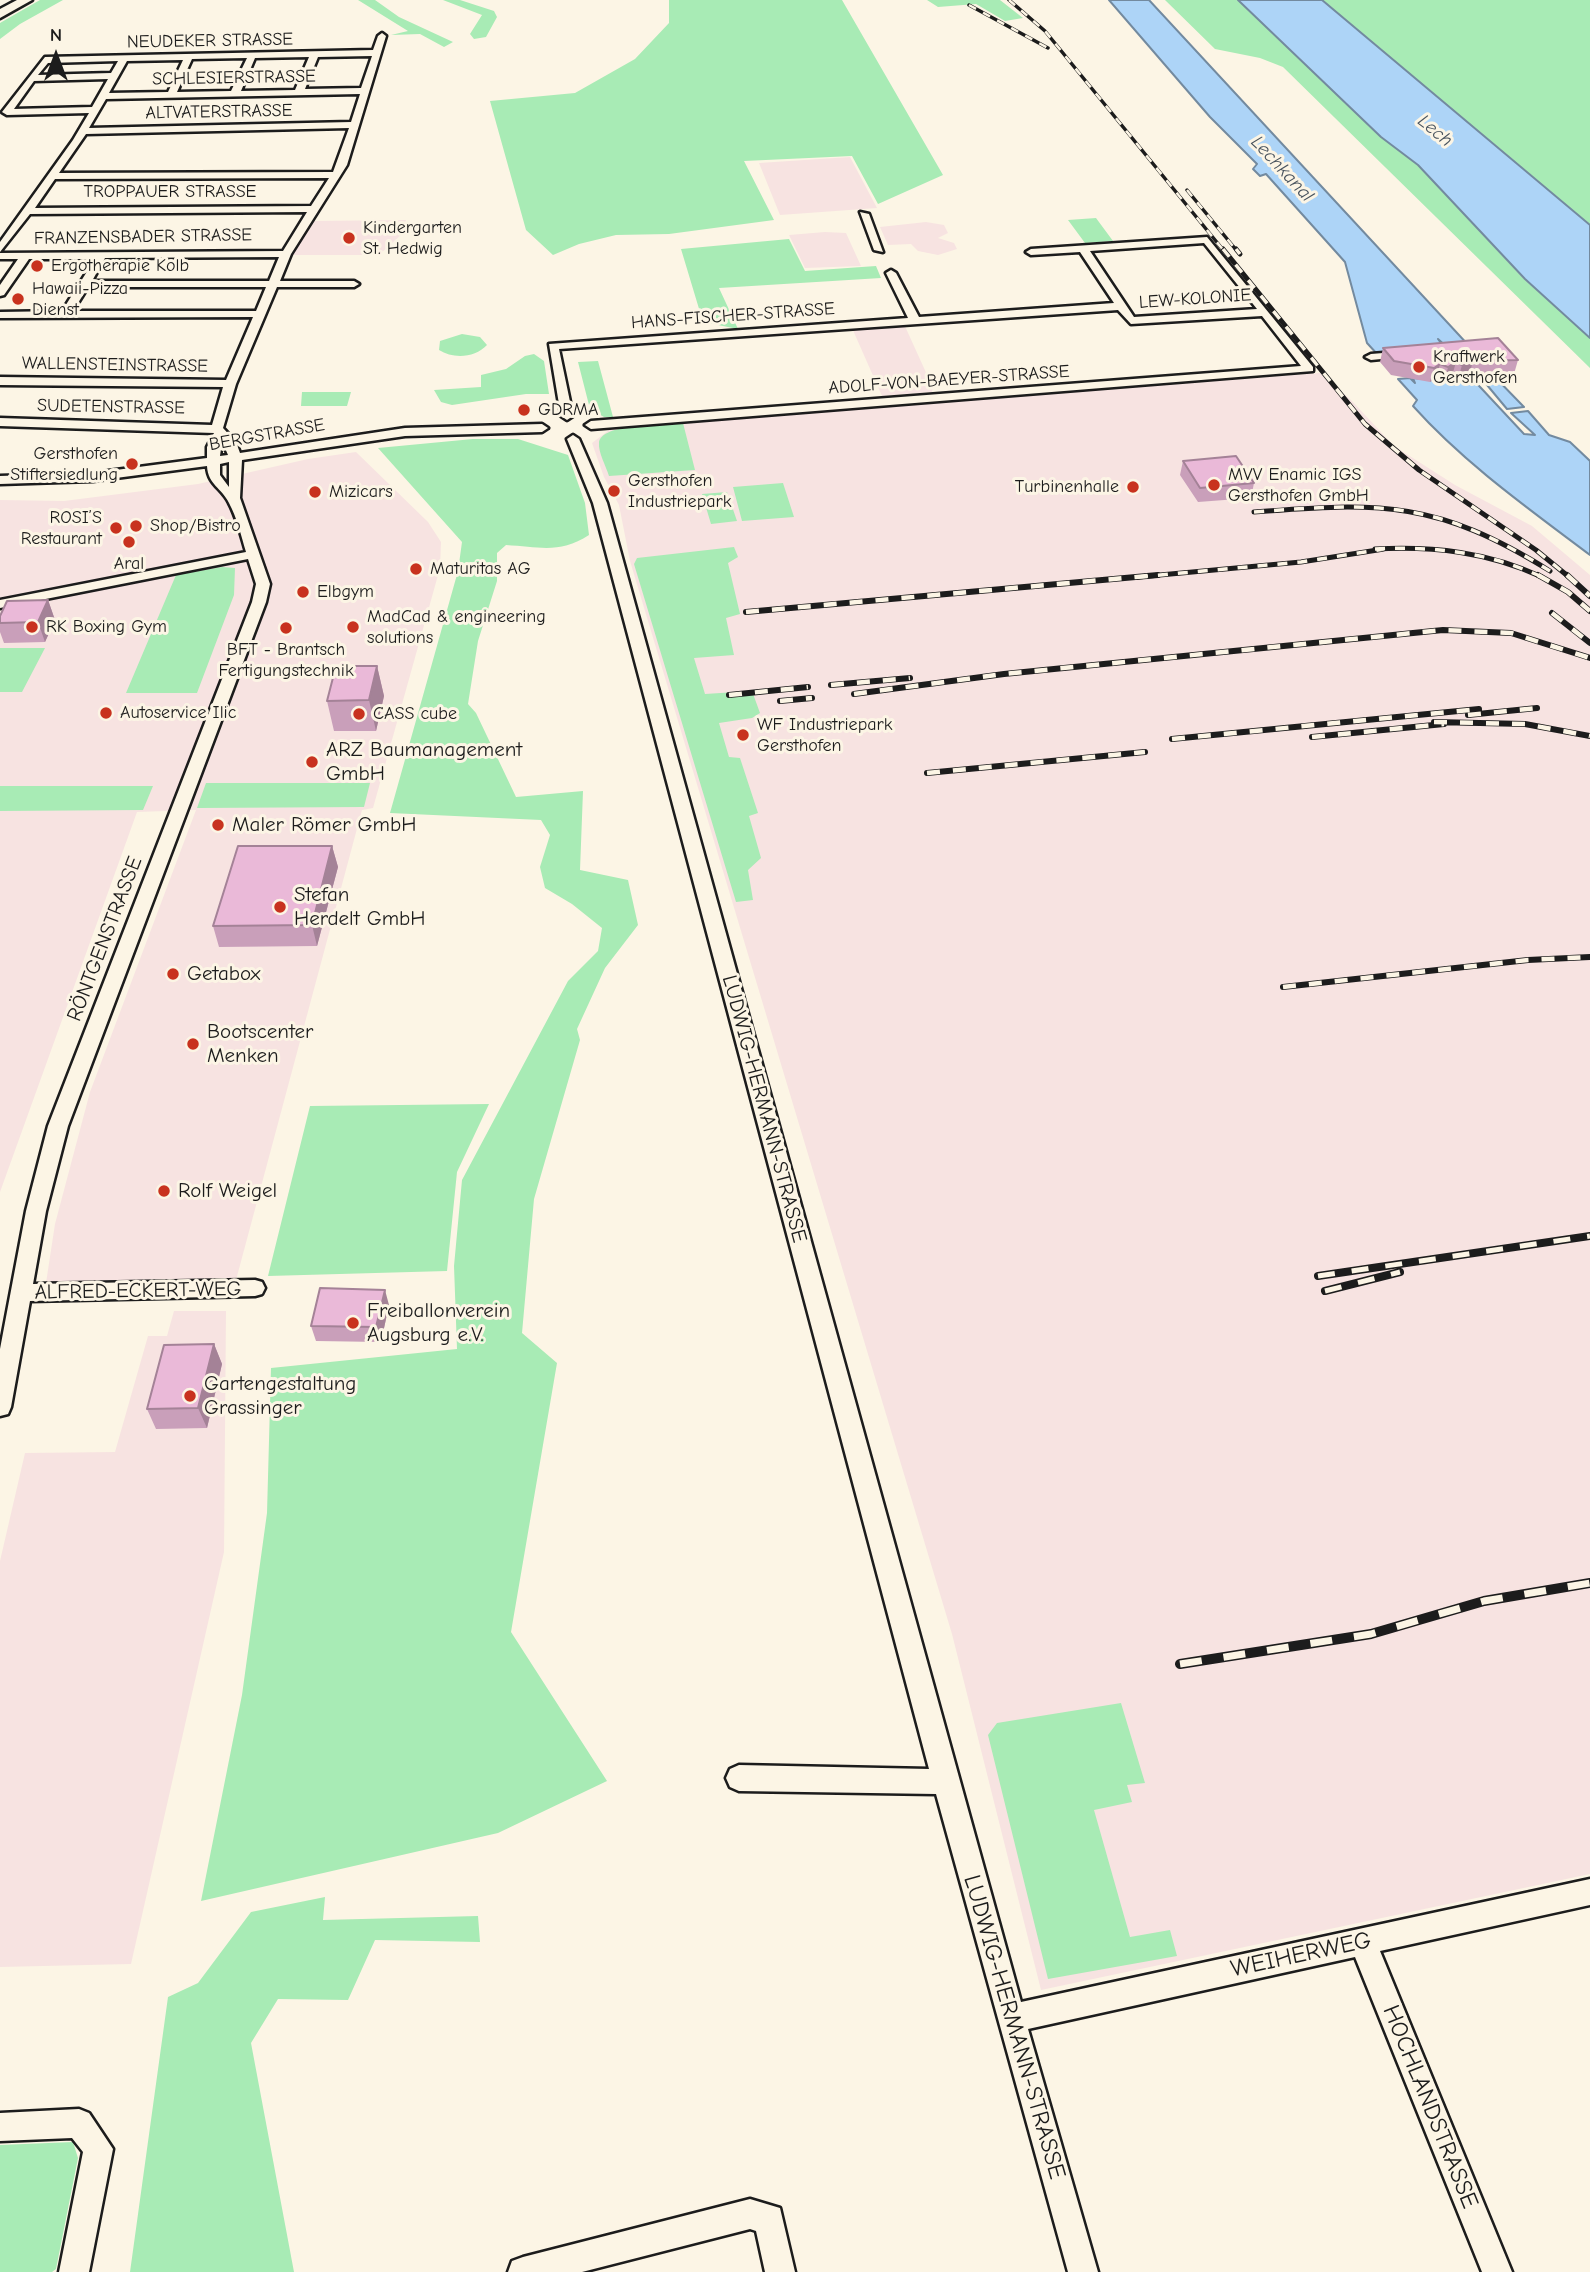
<!DOCTYPE html>
<meta charset="utf-8">
<style>
body{margin:0}
#map{position:relative;width:1590px;height:2272px;overflow:hidden;background:#fcf5e5;font-family:"Comic Neue",sans-serif}
canvas{display:block}
.north{position:absolute;left:21px;top:21px;width:70px;height:70px;-webkit-text-stroke:5px #fcf5e5;paint-order:stroke;rotate:0deg;font-size:19px;font-weight:700;line-height:28px;text-align:center;color:#1c1c1c}
.north::after{content:'';display:block;margin:auto;width:24px;height:32px;background:#1c1c1c;clip-path:polygon(50% 0,100% 100%,50% 72%,0 100%)}
</style>
<div id="map">
<canvas width="1590" height="2272"></canvas>
<div class="north">N</div>
</div>
<script>
const ctx = document.querySelector('canvas').getContext('2d');
ctx.lineJoin = 'round';
function paint(path, color) { ctx.fillStyle = color; ctx.fill(path, 'evenodd'); }
function strokePath(path, color, width, dash) { ctx.strokeStyle = color; ctx.lineWidth = width; ctx.lineCap = dash ? 'butt' : 'round'; ctx.setLineDash(dash || []); ctx.stroke(path); }
function write(font, color, halo, rows, align = 'center') {
  ctx.font = font + ' "Comic Neue",sans-serif'; ctx.lineWidth = 6; ctx.setLineDash([]); ctx.textBaseline = 'middle'; ctx.strokeStyle = halo; ctx.fillStyle = color; for (const [text, x, y, turn = 0] of rows) {
    ctx.save(); ctx.translate(x, y); ctx.rotate((+turn || 0) * Math.PI / 180); ctx.textAlign = isNaN(turn) ? turn : align; if (halo) ctx.strokeText(text, 0, 0); ctx.fillText(text, 0, 0); ctx.restore();
  }
}
const built = new Path2D(`
 M 850,157 L 877,208 L 780,215 L 759,163 Z
 M 406,220 L 401,235 L 379,255 L 292,255 L 314,221 Z
 M 926,222 L 944,225 L 948,233 L 938,238 L 954,243 L 957,249 L 938,255 L 918,251 L 911,244 L 888,245 L 880,227 Z
 M 825,232 L 846,233 L 861,266 L 805,268 L 789,235 Z
 M 904,324 L 933,388 L 932,392 L 882,396 L 852,328 Z
 M 1320,373 L 1351,400 L 1394,446 L 1455,485 L 1532,526 L 1590,575 L 1590,1874 L 1041,1990 L 952,1634 L 630,561 L 619,505 L 604,477 L 592,443 L 613,427 Z
 M 356,452 L 428,522 L 441,542 L 440,568 L 373,808 L 362,810 L 236,1280 L 46,1283 L 55,1224 L 90,1092 L 196,810 L 137,812 L 0,1192 L 0,500 L 64,501 L 198,484 L 308,459 Z
 M 174,1311 L 226,1311 L 224,1552 L 131,1964 L 0,1967 L 0,1561 L 25,1453 L 115,1452 L 148,1336 L 167,1336 Z`);
const green = new Path2D(`
 M 40,0 L 63,0 L 20,24 L 0,39 L 0,23 Z
 M 358,0 L 375,0 L 399,17 L 453,42 L 444,47 L 420,34 L 391,35 L 408,31 Z
 M 443,0 L 460,0 L 494,11 L 497,17 L 486,37 L 474,39 L 470,34 L 482,15 Z
 M 669,0 L 842,0 L 943,175 L 878,204 L 852,156 L 744,161 L 774,220 L 669,234 L 616,235 L 579,244 L 553,255 L 526,230 L 490,101 L 575,93 L 635,59 L 669,23 Z
 M 927,0 L 1000,0 L 1023,18 L 1005,21 L 976,4 L 938,7 Z
 M 1165,0 L 1238,0 L 1381,137 L 1418,165 L 1524,279 L 1590,338 L 1590,368 L 1283,67 L 1260,58 L 1215,49 Z
 M 1322,0 L 1590,0 L 1590,225 L 1558,199 Z
 M 1096,218 L 1113,241 L 1085,243 L 1068,220 Z
 M 789,239 L 805,271 L 876,266 L 881,278 L 719,288 L 738,329 L 703,322 L 681,249 Z
 M 462,334 L 480,337 L 487,345 C 475,358 453,359 439,350 L 440,341 Z
 M 534,354 L 544,361 L 549,394 L 526,394 L 452,405 L 441,402 L 434,390 L 481,387 L 481,375 L 506,369 L 525,356 Z
 M 598,361 L 613,417 L 604,417 L 590,409 L 578,362 Z
 M 302,392 L 351,392 L 347,406 L 301,406 Z
 M 683,423 L 695,470 L 609,476 C 606,466 598,452 599,443 C 600,423 668,424 683,423 Z
 M 473,439 L 518,439 L 568,455 L 585,503 L 589,535 C 560,554 540,547 506,545 L 497,553 L 497,581 L 478,641 L 468,704 L 476,713 L 516,797 L 583,791 L 580,870 L 628,880 L 638,925 L 605,968 L 577,1029 L 580,1040 L 534,1199 L 522,1333 L 557,1363 L 511,1632 L 607,1781 L 498,1833 L 201,1901 L 242,1695 L 267,1513 L 271,1368 L 457,1349 L 454,1266 L 462,1180 L 568,981 L 598,951 L 602,928 L 572,904 L 545,888 L 540,867 L 550,835 L 541,820 L 390,813 L 458,571 L 462,542 L 378,448 Z
 M 783,483 L 794,517 L 742,521 L 733,487 Z
 M 727,492 L 737,521 L 711,524 L 702,494 Z
 M 734,547 L 738,557 L 728,563 L 740,614 L 726,618 L 734,655 L 694,658 L 705,694 L 752,691 L 760,713 L 752,718 L 719,723 L 729,757 L 740,758 L 758,813 L 749,816 L 761,858 L 748,870 L 753,900 L 736,902 L 634,564 L 637,558 Z
 M 222,567 L 235,568 L 234,595 L 197,693 L 126,693 L 176,575 Z
 M 0,648 L 45,648 L 22,692 L 0,692 Z
 M 206,783 L 370,783 L 364,807 L 197,808 Z
 M 0,786 L 153,786 L 143,810 L 0,811 Z
 M 489,1104 L 457,1172 L 447,1271 L 268,1276 L 310,1106 Z
 M 1121,1703 L 1145,1783 L 1127,1785 L 1132,1802 L 1094,1810 L 1130,1937 L 1170,1930 L 1177,1956 L 1048,1979 L 988,1735 L 997,1723 Z
 M 325,1897 L 323,1920 L 478,1916 L 480,1942 L 375,1940 L 348,2000 L 278,1999 L 251,2043 L 294,2272 L 130,2272 L 168,1997 L 198,1983 L 251,1912 Z
 M 73,2142 L 78,2158 L 56,2269 L 52,2272 L 0,2272 L 0,2145 Z`);
const water = new Path2D(`
 M 1109,0 L 1149,0 L 1471,348 L 1449,349 L 1438,339 L 1446,350 L 1378,355 L 1367,343 L 1345,262 L 1266,174 L 1260,176 L 1253,169 L 1257,164 L 1210,117 Z
 M 1238,0 L 1322,0 L 1590,225 L 1590,338 L 1525,279 L 1418,165 L 1381,137 Z
 M 1490,372 L 1524,407 L 1507,409 L 1477,373 Z
 M 1467,373 L 1524,434 L 1535,435 L 1511,413 L 1528,411 L 1549,435 L 1570,442 L 1590,461 L 1590,555 C 1529,509 1464,463 1413,406 L 1417,400 L 1398,379 L 1410,378 L 1415,383 L 1413,378 C 1432,381 1448,375 1467,373 Z`);
const minor = new Path2D(`
 M 382,33 L 386,36 L 347,165 L 291,254 L 280,281 L 354,281 L 359,284 L 354,287 L 277,287 L 236,384 L 223,428 L 236,442 L 240,453 L 405,428 L 542,424 L 548,428 L 542,432 L 405,436 L 242,460 L 240,498 L 270,584 L 266,602 L 68,1126 L 46,1211 L 33,1284 L 255,1280 L 262,1282 L 265,1288 L 262,1294 L 255,1296 L 30,1301 L 11,1407 L 8,1414 L 0,1416 L 0,1349 L 26,1211 L 48,1126 L 252,602 L 256,584 L 248,559 L 0,608 L 0,600 L 246,552 C 241,535 237,518 229,503 C 222,488 208,485 207,466 L 93,481 L 0,484 L 0,476 L 93,473 L 207,458 L 207,447 L 214,433 L 0,426 L 0,418 L 212,425 L 223,387 L 0,385 L 0,377 L 226,380 L 253,317 L 0,318 L 0,312 L 62,311 L 95,259 L 29,259 L 4,295 L 0,296 L 0,285 L 18,259 L 0,259 L 0,253 L 283,251 L 307,212 L 30,214 L 0,252 L 0,242 L 73,140 L 89,113 L 7,115 L 2,112 L 45,57 L 373,50 L 378,36 ZM 372,56 L 361,88 L 305,89 L 318,57 ZM 309,57 L 295,90 L 241,91 L 255,58 ZM 247,58 L 231,91 L 177,92 L 192,59 ZM 183,60 L 168,92 L 109,93 L 127,61 ZM 118,61 L 111,73 L 38,75 L 48,63 ZM 108,79 L 92,107 L 14,109 L 34,81 ZM 360,94 L 351,122 L 89,128 L 106,99 ZM 349,128 L 333,172 L 59,173 L 86,134 ZM 329,178 L 311,206 L 35,208 L 55,179 ZM 279,257 L 269,281 L 92,281 L 105,258 ZM 88,287 L 266,287 L 256,311 L 73,311 ZM 222,441 L 228,455 L 220,456 ZM 229,462 L 229,487 L 220,475 L 220,464 Z
 M 860,212 L 869,214 L 883,252 L 874,250 Z
 M 1207,237 L 1313,367 L 1313,371 L 591,429 L 585,425 L 591,421 L 1301,366 L 1262,316 L 1131,324 L 1118,310 L 559,349 L 573,416 L 567,420 L 561,416 L 549,344 L 908,318 L 886,273 L 891,270 L 896,273 L 919,317 L 1114,303 L 1080,252 L 1031,255 L 1026,252 L 1031,249 ZM 1204,243 L 1257,309 L 1134,317 L 1090,251 Z
 M 1408,351 L 1412,352 L 1412,356 L 1371,360 L 1365,357 L 1371,354 Z
 M 573,435 L 579,439 L 607,503 L 1021,2002 L 1590,1879 L 1590,1905 L 1380,1951 L 1512,2272 L 1482,2272 L 1355,1957 L 1028,2029 L 1098,2272 L 1068,2272 L 936,1794 L 739,1791 L 730,1787 L 726,1778 L 730,1769 L 739,1765 L 929,1769 L 593,503 L 567,439 Z
 M 79,2109 L 89,2113 L 113,2149 L 89,2272 L 59,2272 L 83,2152 L 72,2138 L 0,2141 L 0,2113 Z
 M 750,2199 L 780,2208 L 795,2272 L 765,2272 L 756,2231 L 750,2229 L 582,2272 L 508,2272 L 512,2261 L 523,2257 Z`);
const highway = new Path2D(`
 M 17,0 L 32,0 L 0,18 L 0,9 Z`);
const railFar4 = new Path2D(`
 M 1009,0 L 1045,31 L 1224,251
 M 969,5 L 1048,48
 M 1187,190 L 1237,251`);
const railFar3 = new Path2D(`
 M 1223,249 L 1365,424 L 1419,470 L 1536,550 L 1569,577
 M 1236,249 L 1240,254
 M 1254,512 C 1382,502 1438,501 1550,571
 M 1375,549 C 1434,546 1488,552 1542,577
 M 1138,577 L 1301,562 L 1384,549`);
const railFar2 = new Path2D(`
 M 1538,575 L 1568,592 L 1590,611
 M 1567,575 L 1590,596
 M 746,612 L 1158,575
 M 1552,613 L 1590,643
 M 831,685 L 910,678
 M 854,694 L 1004,674 L 1443,630 L 1511,633 L 1590,658
 M 729,695 L 808,687
 M 780,701 L 812,698
 M 1468,715 L 1537,708
 M 1434,722 L 1525,724 L 1590,736
 M 1312,737 L 1444,724
 M 1172,739 L 1479,709
 M 927,773 L 1145,752
 M 1283,987 L 1528,960 L 1590,957`);
const railFar1 = new Path2D(`
 M 1318,1276 L 1590,1236
 M 1325,1291 L 1400,1272`);
const rail = new Path2D(`
 M 1180,1664 L 1371,1634 L 1484,1601 L 1590,1583`);
const wall = new Path2D(`
 M 1383,348 L 1518,360 L 1514,374 L 1469,375 L 1458,380 L 1452,376 L 1445,381 L 1436,378 L 1430,382 L 1391,375 L 1380,362 Z
 M 1183,461 L 1254,483 L 1251,498 L 1198,502 L 1180,475 Z
 M 48,600 L 55,620 L 45,642 L 4,643 L 0,632 L 0,616 Z
 M 377,666 L 384,696 L 376,731 L 334,731 L 327,701 Z
 M 332,846 L 338,867 L 317,946 L 219,947 L 213,926 Z
 M 389,1305 L 381,1342 L 316,1341 L 311,1326 Z
 M 214,1344 L 222,1364 L 207,1428 L 156,1429 L 147,1409 Z`);
const shadedWall = new Path2D(`
 M 1473,361 L 1469,375 L 1458,380 L 1462,365 Z
 M 1456,362 L 1452,376 L 1445,381 L 1448,367 Z
 M 1440,364 L 1436,378 L 1430,382 L 1434,368 Z
 M 48,600 L 55,620 L 45,642 L 38,622 Z
 M 377,666 L 384,696 L 376,731 L 369,700 Z
 M 332,846 L 338,867 L 317,946 L 312,925 Z
 M 385,1290 L 389,1305 L 381,1342 L 376,1327 Z
 M 214,1344 L 222,1364 L 207,1428 L 198,1408 Z`);
const building = new Path2D(`
 M 1498,338 L 1518,360 L 1473,361 L 1462,365 L 1456,362 L 1448,367 L 1440,364 L 1434,368 L 1394,361 L 1383,348 Z
 M 1236,456 L 1254,483 L 1200,488 L 1183,461 Z
 M 48,600 L 38,622 L 0,623 L 0,616 L 7,601 Z
 M 336,666 L 377,666 L 369,700 L 327,701 Z
 M 238,846 L 332,846 L 312,925 L 213,926 Z
 M 320,1288 L 385,1290 L 376,1327 L 311,1326 Z
 M 214,1344 L 198,1408 L 147,1409 L 164,1345 Z`);
const markers = [
 [349,238,7,"#c8321e"],
 [37,266,7,"#c8321e"],
 [18,299,7,"#c8321e"],
 [1419,367,7,"#c8321e"],
 [524,410,7,"#c8321e"],
 [132,464,7,"#c8321e"],
 [1214,485,7,"#c8321e"],
 [1133,487,7,"#c8321e"],
 [614,491,7,"#c8321e"],
 [315,492,7,"#c8321e"],
 [136,526,7,"#c8321e"],
 [116,528,7,"#c8321e"],
 [129,542,7,"#c8321e"],
 [416,569,7,"#c8321e"],
 [303,592,7,"#c8321e"],
 [32,627,7,"#c8321e"],
 [353,627,7,"#c8321e"],
 [286,628,7,"#c8321e"],
 [106,713,7,"#c8321e"],
 [359,714,7,"#c8321e"],
 [743,735,7,"#c8321e"],
 [312,762,7,"#c8321e"],
 [218,825,7,"#c8321e"],
 [280,907,7,"#c8321e"],
 [173,974,7,"#c8321e"],
 [193,1044,7,"#c8321e"],
 [164,1191,7,"#c8321e"],
 [353,1323,7,"#c8321e"],
 [190,1396,7,"#c8321e"]
];
const farStreetnames = [
 ["NEUDEKER STRASSE",210,41,-1],
 ["SCHLESIERSTRASSE",234,78,-1],
 ["ALTVATERSTRASSE",219,112,-1],
 ["TROPPAUER STRASSE",170,192],
 ["FRANZENSBADER STRASSE",143,237,-1],
 ["LEW-KOLONIE",1195,299,-4],
 ["HANS-FISCHER-STRASSE",733,316,-4],
 ["WALLENSTEINSTRASSE",115,365,1],
 ["ADOLF-VON-BAEYER-STRASSE",949,380,-4],
 ["SUDETENSTRASSE",111,407,1],
 ["BERGSTRASSE",267,435,-10]
];
const farPoinames = [
 ["Kindergarten",363,228],
 ["St. Hedwig",363,249],
 ["Ergotherapie Kolb",51,266],
 ["Hawaii-Pizza",32,289],
 ["Dienst",32,310],
 ["Kraftwerk",1433,357],
 ["Gersthofen",1433,378],
 ["GDRMA",538,410],
 ["Gersthofen",118,454,"right"],
 ["Stiftersiedlung",118,475,"right"],
 ["MVV Enamic IGS",1228,475],
 ["Gersthofen GmbH",1228,496],
 ["Gersthofen",628,481],
 ["Industriepark",628,502],
 ["Turbinenhalle",1119,487,"right"],
 ["Mizicars",329,492],
 ["ROSI’S",102,518,"right"],
 ["Restaurant",102,539,"right"],
 ["Shop/Bistro",150,526],
 ["Aral",129,564,"center"],
 ["Maturitas AG",430,569],
 ["Elbgym",317,592],
 ["MadCad & engineering",367,617],
 ["solutions",367,638],
 ["RK Boxing Gym",46,627],
 ["BFT - Brantsch",286,650,"center"],
 ["Fertigungstechnik",286,671,"center"],
 ["Autoservice Ilic",120,713],
 ["CASS cube",373,714],
 ["WF Industriepark",757,725],
 ["Gersthofen",757,746]
];
const farWaternames = [
 ["Lech",1435,131,40],
 ["Lechkanal",1282,169,47]
];
const poiNames = [
 ["ARZ Baumanagement",326,750],
 ["GmbH",326,774],
 ["Maler Römer GmbH",232,825],
 ["Stefan",294,895],
 ["Herdelt GmbH",294,919],
 ["Getabox",187,974],
 ["Bootscenter",207,1032],
 ["Menken",207,1056],
 ["Rolf Weigel",178,1191],
 ["Freiballonverein",367,1311],
 ["Augsburg e.V.",367,1335],
 ["Gartengestaltung",204,1384],
 ["Grassinger",204,1408]
];
const streetNames = [
 ["RÖNTGENSTRASSE",105,939,-69],
 ["LUDWIG-HERMANN-STRASSE",764,1109,75],
 ["ALFRED-ECKERT-WEG",138,1291,-1]
];
const nearStreetnames = [
 ["WEIHERWEG",1301,1955,-12],
 ["LUDWIG-HERMANN-STRASSE",1014,2027,74],
 ["HOCHLANDSTRASSE",1430,2107,68]
];
paint(built, '#f7e3e1');
paint(green, '#a8ebb5');
paint(water, '#add4f7');
strokePath(water, '#738a9f', 2);
strokePath(minor, '#1c1c1c', 5);
strokePath(highway, '#1c1c1c', 5);
paint(minor, '#fcf5e5');
paint(highway, '#fcf5e5');
strokePath(railFar4, '#1c1c1c', 3.5);
strokePath(railFar3, '#1c1c1c', 5);
strokePath(railFar2, '#1c1c1c', 6);
strokePath(railFar1, '#1c1c1c', 8);
strokePath(rail, '#1c1c1c', 10);
strokePath(railFar4, '#fcf5e5', 2.5, [8]);
strokePath(railFar3, '#fcf5e5', 3.5, [10]);
strokePath(railFar2, '#fcf5e5', 4.5, [13]);
strokePath(railFar1, '#fcf5e5', 5, [17]);
strokePath(rail, '#fcf5e5', 7, [22]);
paint(wall, '#c99fba');
paint(shadedWall, '#a48297');
paint(building, '#eab9d8');
strokePath(building, '#a48297', 2);
for (const [x, y, r, color] of markers) { const dot = new Path2D(); dot.arc(x, y, r, 0, 2 * Math.PI); ctx.fillStyle = color; ctx.fill(dot); strokePath(dot, '#fcf5e5', 2.5); }
write('18px', '#1c1c1c', '#fcf5e5', farStreetnames);
write('18px', '#1c1c1c', '#fcf5e5', farPoinames, 'left');
write('italic 19px', '#48535e', '#fcf5e5', farWaternames);
write('21px', '#1c1c1c', '#fcf5e5', poiNames, 'left');
write('21px', '#1c1c1c', '#fcf5e5', streetNames);
write('24px', '#1c1c1c', '#fcf5e5', nearStreetnames);
</script>
